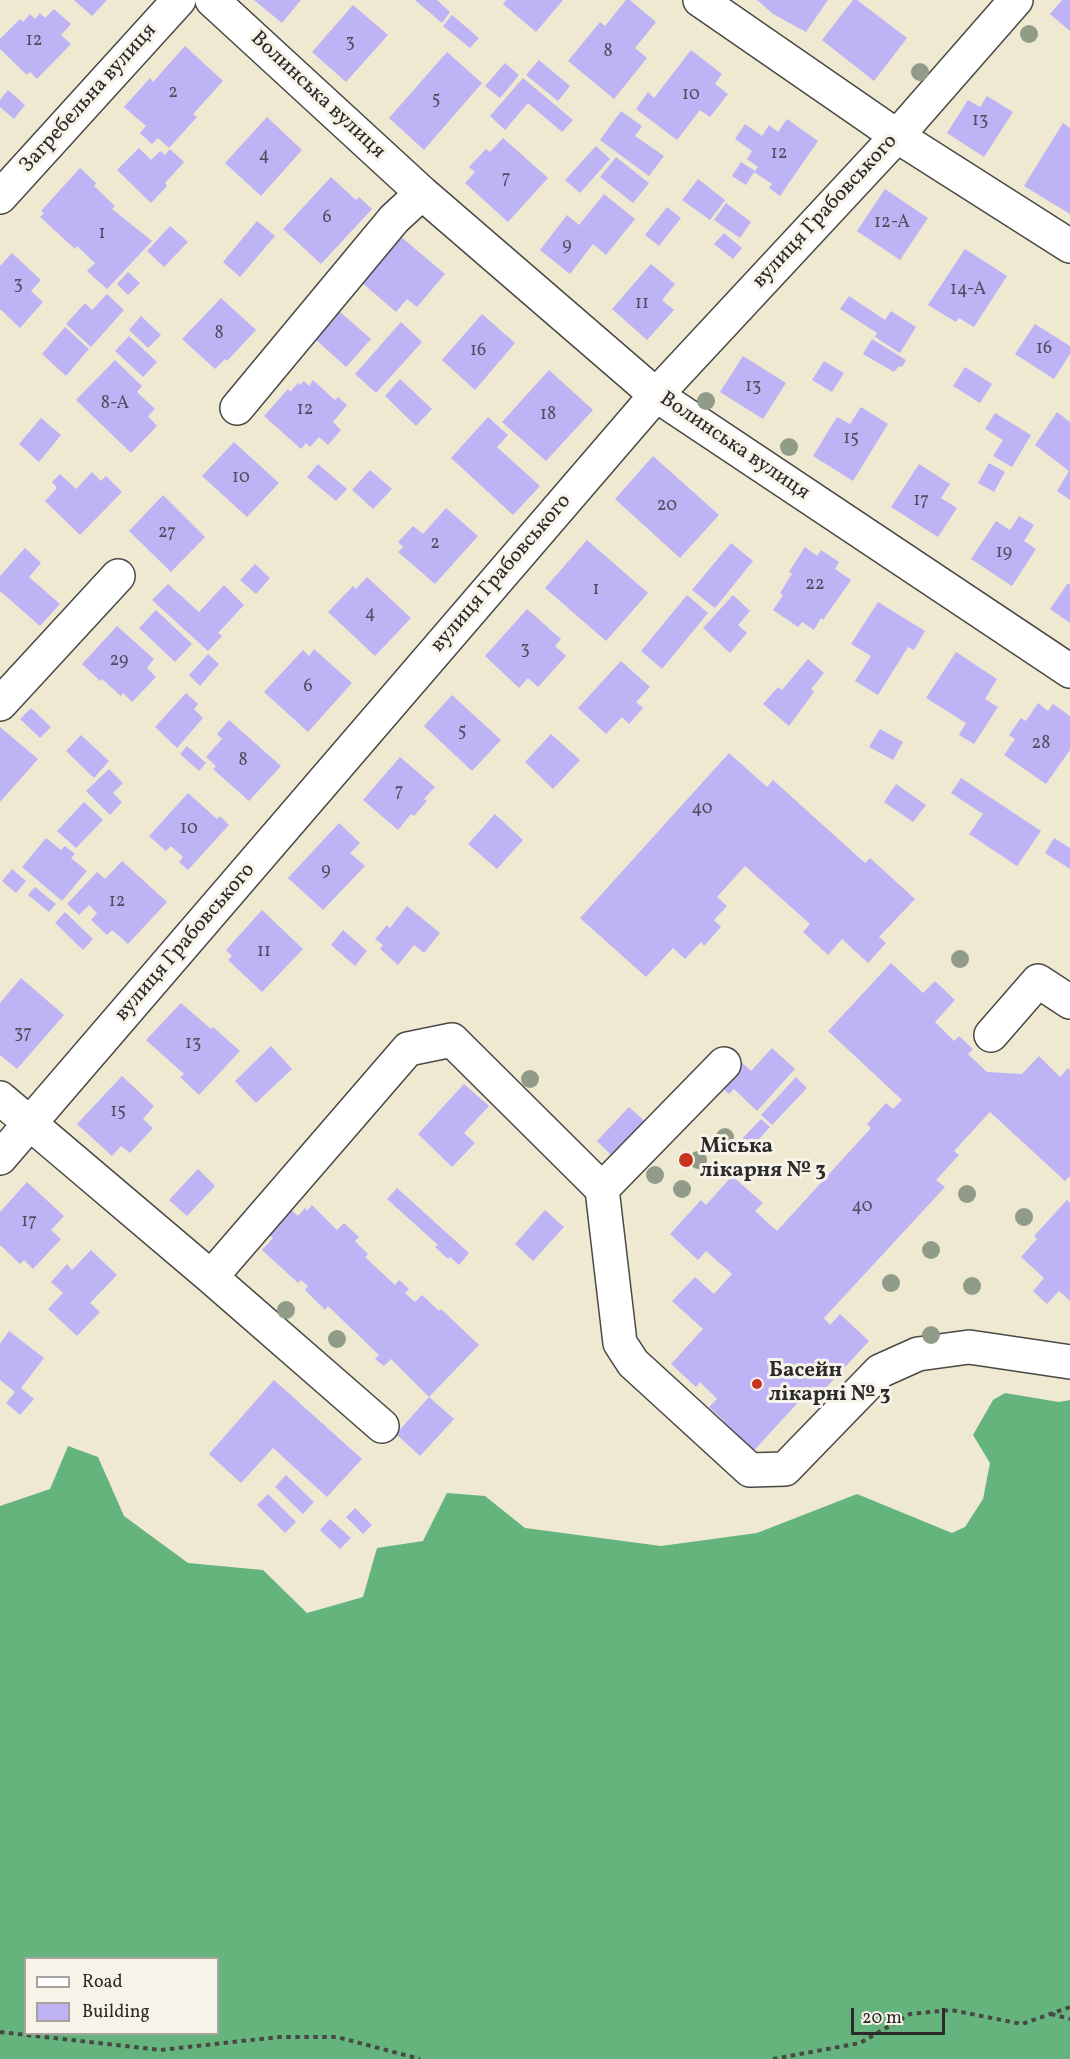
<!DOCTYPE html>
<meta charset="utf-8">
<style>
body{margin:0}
#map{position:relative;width:1070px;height:2059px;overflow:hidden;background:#efe9d2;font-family:Vollkorn,serif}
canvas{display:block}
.legend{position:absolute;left:24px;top:1957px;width:195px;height:78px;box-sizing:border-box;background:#f7f3e8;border:2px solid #a5a39c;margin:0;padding:8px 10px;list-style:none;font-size:18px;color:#2b2b2b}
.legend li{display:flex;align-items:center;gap:12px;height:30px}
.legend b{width:30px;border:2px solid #a5a39c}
.scale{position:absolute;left:851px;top:2008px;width:94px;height:27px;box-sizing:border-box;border:3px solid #2b2b2b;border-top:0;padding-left:8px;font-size:18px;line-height:21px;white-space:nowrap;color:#2b2b2b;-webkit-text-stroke:4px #f7f3e8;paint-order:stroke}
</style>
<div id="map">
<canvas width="1070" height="2059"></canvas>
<ul class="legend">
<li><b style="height:8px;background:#fff"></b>Road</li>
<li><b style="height:16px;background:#beb3f5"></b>Building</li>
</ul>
<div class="scale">20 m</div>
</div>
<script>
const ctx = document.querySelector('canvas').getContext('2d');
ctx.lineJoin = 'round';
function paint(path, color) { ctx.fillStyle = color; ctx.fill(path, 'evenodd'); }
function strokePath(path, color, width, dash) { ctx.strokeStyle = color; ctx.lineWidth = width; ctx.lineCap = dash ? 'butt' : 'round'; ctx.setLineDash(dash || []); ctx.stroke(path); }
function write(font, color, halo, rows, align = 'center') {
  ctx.font = font + ' Vollkorn,serif'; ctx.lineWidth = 6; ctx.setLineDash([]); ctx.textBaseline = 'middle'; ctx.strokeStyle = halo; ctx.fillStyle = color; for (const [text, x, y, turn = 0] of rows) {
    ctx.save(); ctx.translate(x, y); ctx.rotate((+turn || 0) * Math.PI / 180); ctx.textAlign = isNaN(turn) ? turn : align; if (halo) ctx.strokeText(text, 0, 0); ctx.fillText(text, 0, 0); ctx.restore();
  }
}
const forest = new Path2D(`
 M 1005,1393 L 1059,1402 L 1070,1400 L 1070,2059 L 0,2059 L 0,1506 L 50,1489 L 68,1446 L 98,1457 L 124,1516 L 188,1563 L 263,1570 L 307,1613 L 363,1597 L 377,1548 L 423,1541 L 447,1493 L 485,1496 L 525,1528 L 661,1546 L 757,1533 L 857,1494 L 952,1533 L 965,1527 L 983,1499 L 990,1463 L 973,1435 L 993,1400 ZM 26,1958 L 218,1958 L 218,2034 L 26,2034 Z`);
const building = new Path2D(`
 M 74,0 L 107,0 L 92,16 Z
 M 254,0 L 301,0 L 282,23 Z
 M 415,0 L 437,0 L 450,12 L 442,23 Z
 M 506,0 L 563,0 L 536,32 L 503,4 Z
 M 626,0 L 630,0 L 656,22 L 635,48 L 647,58 L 614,99 L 568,61 L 600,22 L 605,26 Z
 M 757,0 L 828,0 L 806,32 L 773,14 Z
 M 853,0 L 857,0 L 907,38 L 874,81 L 822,40 Z
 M 1062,0 L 1070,0 L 1070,31 L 1050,14 Z
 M 353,5 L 388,35 L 346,82 L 312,52 Z
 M 54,9 L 71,24 L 61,35 L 71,44 L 37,79 L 30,72 L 27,75 L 0,49 L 0,39 L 20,19 L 23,22 L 30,14 L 35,19 L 40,13 L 45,18 Z
 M 452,15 L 479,38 L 470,48 L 443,26 Z
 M 185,46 L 223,81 L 193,114 L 197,117 L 169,148 L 158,138 L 152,144 L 140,133 L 146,126 L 124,107 L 150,78 L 153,82 Z
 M 691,50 L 722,74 L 715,84 L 728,94 L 710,117 L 700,110 L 677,140 L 636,109 L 648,92 L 654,98 Z
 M 447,52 L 482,83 L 424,150 L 389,118 Z
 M 539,60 L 570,86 L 558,101 L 526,75 Z
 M 505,63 L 519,75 L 500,98 L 485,86 Z
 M 523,78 L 573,120 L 562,132 L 528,103 L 505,130 L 490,116 Z
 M 8,90 L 25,105 L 14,119 L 0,107 L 0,100 Z
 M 987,96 L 1013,112 L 984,157 L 947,133 L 968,100 L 980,107 Z
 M 621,111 L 642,126 L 635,136 L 664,156 L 649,176 L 600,140 Z
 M 267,117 L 302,150 L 261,196 L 225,163 Z
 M 787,119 L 818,141 L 780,196 L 769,188 L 772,184 L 754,172 L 746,185 L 732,176 L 741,162 L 755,171 L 758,167 L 747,159 L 752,151 L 735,139 L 745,124 L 762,136 L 769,125 L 778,132 Z
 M 1063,123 L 1070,128 L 1070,214 L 1024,186 Z
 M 503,138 L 548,178 L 508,222 L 465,183 L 475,172 L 469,167 L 486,149 L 490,152 Z
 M 596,146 L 610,159 L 580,193 L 565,180 Z
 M 139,148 L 151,160 L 160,151 L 165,155 L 170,149 L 184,162 L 165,183 L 167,186 L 151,203 L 117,170 Z
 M 616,157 L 649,183 L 633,203 L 600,177 Z
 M 80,168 L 96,183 L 94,186 L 115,206 L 112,209 L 152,241 L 107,289 L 87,271 L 95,263 L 77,246 L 75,249 L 40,217 L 44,213 L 41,211 Z
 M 331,177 L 356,200 L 359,197 L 372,209 L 321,264 L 283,229 Z
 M 698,179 L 725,200 L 710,220 L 682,200 Z
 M 885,189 L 928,218 L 900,260 L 857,231 Z
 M 604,194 L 635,219 L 606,255 L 593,244 L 570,274 L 540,250 L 567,215 L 579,225 Z
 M 726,203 L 751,222 L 740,238 L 714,220 Z
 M 667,207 L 681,218 L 659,246 L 645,235 Z
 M 257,221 L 275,236 L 240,277 L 223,262 Z
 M 170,226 L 188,242 L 164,267 L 147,251 Z
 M 724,233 L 742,248 L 733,259 L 714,244 Z
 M 400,236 L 445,274 L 417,307 L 407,299 L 396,312 L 360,281 Z
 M 965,249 L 1007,276 L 974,327 L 959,318 L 956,322 L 928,305 Z
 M 12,253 L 41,280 L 31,291 L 43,302 L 20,328 L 0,309 L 0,266 Z
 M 651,264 L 675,284 L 662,300 L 674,310 L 647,340 L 612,309 Z
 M 128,272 L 140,283 L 128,295 L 117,284 Z
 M 107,294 L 124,310 L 91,347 L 66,324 L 85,303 L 92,310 Z
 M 849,296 L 885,320 L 891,311 L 916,327 L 900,353 L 875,337 L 877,333 L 840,309 Z
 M 221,298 L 256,330 L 227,361 L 225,359 L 215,369 L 182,339 Z
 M 339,311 L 371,339 L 346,367 L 314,338 Z
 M 482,314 L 515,343 L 475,390 L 442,360 Z
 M 141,316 L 161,335 L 148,348 L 129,330 Z
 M 401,322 L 422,342 L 376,393 L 355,374 Z
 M 1035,324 L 1070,346 L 1070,354 L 1054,379 L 1015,354 Z
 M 65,327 L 89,349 L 66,376 L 42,354 Z
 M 129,336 L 157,362 L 143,377 L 115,351 Z
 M 872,339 L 906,360 L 902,367 L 899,366 L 894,372 L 863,354 Z
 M 743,356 L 786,383 L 763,419 L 720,392 Z
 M 115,360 L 142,386 L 137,392 L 155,409 L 148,416 L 157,426 L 131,453 L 76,400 Z
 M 824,361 L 844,373 L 832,392 L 812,380 Z
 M 965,367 L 992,384 L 980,403 L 953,386 Z
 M 549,370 L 593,410 L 546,461 L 502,422 Z
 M 400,379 L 432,409 L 416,426 L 385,396 Z
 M 313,380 L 335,400 L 338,397 L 347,405 L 333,422 L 341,430 L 328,445 L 319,437 L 310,447 L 306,443 L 301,449 L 264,416 L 288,389 L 290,392 L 298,383 L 300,385 L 304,381 L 309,386 Z
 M 861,407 L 888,424 L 853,481 L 813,456 L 837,417 L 850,424 Z
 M 1057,412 L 1070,422 L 1070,500 L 1057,491 L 1069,471 L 1035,445 Z
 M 995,413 L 1031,435 L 1012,467 L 993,456 L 1003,440 L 985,429 Z
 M 488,417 L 508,435 L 497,447 L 540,486 L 513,515 L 451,458 Z
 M 41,418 L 61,435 L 39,462 L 19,444 Z
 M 234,442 L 279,483 L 247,517 L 202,476 Z
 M 653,456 L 719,515 L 680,558 L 615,499 Z
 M 989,463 L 1005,472 L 994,492 L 978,483 Z
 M 318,464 L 347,489 L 336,501 L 307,477 Z
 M 919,464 L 950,484 L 941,498 L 957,508 L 938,537 L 891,507 Z
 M 370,470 L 392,489 L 373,509 L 352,490 Z
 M 92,472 L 101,481 L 106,476 L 122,492 L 80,535 L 45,501 L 57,488 L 52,482 L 60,474 L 76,489 Z
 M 163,495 L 205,537 L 171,572 L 129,531 Z
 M 446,508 L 478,536 L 435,584 L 398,552 L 403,547 L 398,542 L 413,526 L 423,534 Z
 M 1019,516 L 1034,525 L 1024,541 L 1036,549 L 1012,586 L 971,559 L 996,521 L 1010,530 Z
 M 587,540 L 648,593 L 606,641 L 545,588 Z
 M 731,543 L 753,561 L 715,608 L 692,590 Z
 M 805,547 L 817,556 L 821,550 L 839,562 L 835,569 L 851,580 L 823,620 L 821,618 L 814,630 L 802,622 L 798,627 L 773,610 L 783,595 L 780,593 L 792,574 L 789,572 Z
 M 25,548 L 41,563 L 29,577 L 60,604 L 40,626 L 0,591 L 0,576 Z
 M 255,564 L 270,578 L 256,594 L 240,580 Z
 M 367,577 L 411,618 L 375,656 L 328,612 L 353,586 L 356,589 Z
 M 1068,583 L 1070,585 L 1070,623 L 1050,609 Z
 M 168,584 L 199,612 L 224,585 L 244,605 L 218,633 L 222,636 L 208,651 L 152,600 Z
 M 687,595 L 708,613 L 662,669 L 641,651 Z
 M 733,595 L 750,611 L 738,625 L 747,633 L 730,653 L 703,628 Z
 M 878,602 L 925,631 L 914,650 L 908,647 L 878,695 L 855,681 L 871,656 L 851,644 Z
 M 527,609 L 561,639 L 555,646 L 566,656 L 538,687 L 528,678 L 519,688 L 485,656 Z
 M 156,610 L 192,644 L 175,662 L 139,628 Z
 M 117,626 L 154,659 L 147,668 L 156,677 L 132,702 L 123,693 L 121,696 L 102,679 L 100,681 L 82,664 Z
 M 314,649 L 352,683 L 308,732 L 264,692 L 303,650 L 309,656 Z
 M 956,652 L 997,679 L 985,699 L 998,707 L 974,744 L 959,735 L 966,723 L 926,698 Z
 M 208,654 L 219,664 L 200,686 L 189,675 Z
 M 808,659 L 824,673 L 811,689 L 814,692 L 789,726 L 763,704 L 778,687 L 782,690 Z
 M 621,661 L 650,687 L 636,702 L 643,708 L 629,724 L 622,717 L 606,734 L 578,708 Z
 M 186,693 L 198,704 L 194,709 L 203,718 L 177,748 L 155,727 Z
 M 452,695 L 501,740 L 472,771 L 424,726 Z
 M 1038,703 L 1048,711 L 1053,704 L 1070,716 L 1070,750 L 1046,784 L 1004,755 L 1015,739 L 1009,735 L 1021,718 L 1026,721 Z
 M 31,708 L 51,727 L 40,738 L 20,719 Z
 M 229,720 L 281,766 L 249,801 L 213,769 L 216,766 L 206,757 L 222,739 L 217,734 Z
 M 0,727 L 38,759 L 0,802 Z
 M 880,729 L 903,742 L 893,760 L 869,747 Z
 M 551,734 L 580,760 L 553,789 L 525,762 Z
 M 81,735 L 109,761 L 94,778 L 66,751 Z
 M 187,746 L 206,763 L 199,771 L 180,754 Z
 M 729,753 L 767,787 L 773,780 L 865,863 L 870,858 L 915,899 L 879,937 L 886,943 L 868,963 L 842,939 L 828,955 L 803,932 L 810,924 L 745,866 L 717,897 L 727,906 L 714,920 L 721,927 L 704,946 L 701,942 L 685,959 L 673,948 L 646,977 L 580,918 Z
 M 400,757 L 435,787 L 424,799 L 427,801 L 414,816 L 411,814 L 398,830 L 363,800 Z
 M 109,769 L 123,783 L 113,793 L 122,802 L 110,815 L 86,791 Z
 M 961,778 L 1041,831 L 1017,866 L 969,834 L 983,814 L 951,793 Z
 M 896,784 L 926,805 L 913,822 L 884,802 Z
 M 188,793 L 217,819 L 220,816 L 229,825 L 188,870 L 179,862 L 183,857 L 171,846 L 166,851 L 149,836 Z
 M 84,802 L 103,820 L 76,848 L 57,831 Z
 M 495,814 L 523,840 L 497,869 L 468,844 Z
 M 339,823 L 360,843 L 350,853 L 365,866 L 323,910 L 288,878 Z
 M 46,838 L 61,850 L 65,846 L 75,854 L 71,858 L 87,871 L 62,901 L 22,867 Z
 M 1054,838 L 1070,848 L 1070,869 L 1045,853 Z
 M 122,861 L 167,902 L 128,944 L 112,930 L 107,935 L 91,920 L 97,913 L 89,905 L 79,915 L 67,904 L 97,872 L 105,879 Z
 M 12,869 L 26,881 L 16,893 L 2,881 Z
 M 35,887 L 56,904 L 49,912 L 28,895 Z
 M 407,906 L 440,933 L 424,953 L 414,945 L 398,965 L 380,949 L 383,945 L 375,939 L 387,925 L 390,928 Z
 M 262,910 L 303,949 L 262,992 L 228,960 L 232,956 L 226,950 Z
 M 65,912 L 93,939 L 83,950 L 55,923 Z
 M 343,930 L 367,951 L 355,966 L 331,945 Z
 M 891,963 L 923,993 L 935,981 L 955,1000 L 935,1022 L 954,1041 L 959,1036 L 973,1049 L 968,1054 L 987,1072 L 1022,1074 L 1039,1056 L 1060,1077 L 1068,1068 L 1070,1070 L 1070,1176 L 1065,1181 L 990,1112 L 954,1151 L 959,1155 L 936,1180 L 945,1187 L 824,1318 L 830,1325 L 840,1314 L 869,1341 L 821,1393 L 813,1386 L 749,1456 L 718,1427 L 724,1421 L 709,1407 L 717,1399 L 700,1382 L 696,1387 L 671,1364 L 703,1329 L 672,1301 L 695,1277 L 714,1294 L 732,1274 L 706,1251 L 698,1260 L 670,1234 L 701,1200 L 706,1205 L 732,1176 L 763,1203 L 755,1211 L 777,1231 L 871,1128 L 867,1124 L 886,1103 L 893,1109 L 902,1100 L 828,1031 Z
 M 21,978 L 64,1015 L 17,1069 L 0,1055 L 0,1003 Z
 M 181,1003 L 211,1029 L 213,1027 L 240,1051 L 199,1095 L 180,1077 L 184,1074 L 146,1040 Z
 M 271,1046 L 292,1069 L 256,1103 L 235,1081 Z
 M 772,1048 L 795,1069 L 757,1111 L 734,1089 L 729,1094 L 718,1084 L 740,1061 L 751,1071 Z
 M 122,1076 L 154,1106 L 143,1119 L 153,1128 L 130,1153 L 121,1146 L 112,1156 L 77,1124 Z
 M 796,1077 L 807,1088 L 772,1125 L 761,1115 Z
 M 464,1084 L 489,1106 L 464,1133 L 475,1143 L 452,1167 L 418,1134 Z
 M 629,1107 L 648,1124 L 615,1159 L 597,1141 Z
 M 761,1119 L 770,1127 L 749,1150 L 740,1141 Z
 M 198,1169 L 215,1186 L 187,1216 L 169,1200 Z
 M 27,1182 L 64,1216 L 51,1230 L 61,1239 L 33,1269 L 24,1260 L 20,1264 L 0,1245 L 0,1212 Z
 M 397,1188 L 469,1253 L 459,1265 L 450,1257 L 448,1259 L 435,1247 L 438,1245 L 387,1199 Z
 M 1067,1200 L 1070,1203 L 1070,1301 L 1059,1291 L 1047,1304 L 1033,1291 L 1044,1278 L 1021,1257 L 1037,1239 L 1034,1236 Z
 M 312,1205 L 337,1230 L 344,1223 L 359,1237 L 355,1241 L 368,1254 L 365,1257 L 395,1285 L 399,1280 L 409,1289 L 405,1293 L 415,1302 L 422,1295 L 439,1311 L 441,1309 L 479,1345 L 429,1397 L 391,1359 L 384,1366 L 375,1359 L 379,1355 L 328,1306 L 325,1310 L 305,1290 L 308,1286 L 301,1280 L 298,1283 L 262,1250 L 273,1238 L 266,1232 L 289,1208 L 298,1216 L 305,1208 L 307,1211 Z
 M 545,1210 L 564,1227 L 533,1261 L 515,1244 Z
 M 91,1250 L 117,1275 L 90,1303 L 100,1312 L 77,1336 L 48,1309 L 63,1293 L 51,1282 L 67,1264 L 72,1270 Z
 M 9,1331 L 44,1358 L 21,1388 L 34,1399 L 20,1415 L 6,1403 L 15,1392 L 0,1380 L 0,1344 Z
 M 274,1380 L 362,1459 L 327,1497 L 273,1448 L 241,1483 L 209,1454 Z
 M 429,1397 L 454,1419 L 420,1456 L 396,1434 Z
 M 286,1475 L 314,1502 L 303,1514 L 275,1487 Z
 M 268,1494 L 296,1522 L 285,1533 L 257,1505 Z
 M 355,1508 L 372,1525 L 363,1534 L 346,1517 Z
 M 330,1519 L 351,1538 L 340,1549 L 320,1530 Z`);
const path = new Path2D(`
 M 1051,2014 L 1070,2019
 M 0,2032 L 160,2050 L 279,2037 L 337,2037 L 420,2059
 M 773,2059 L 860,2043 L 910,2014 L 951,2010 L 1022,2024 L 1070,2007`);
const minor = new Path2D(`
 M 212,0 L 422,193 L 656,395 L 1070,671
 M 700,0 L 897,136 L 1070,246
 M 0,197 L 179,0
 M 237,408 L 394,219 L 422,193
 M 0,704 L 118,576
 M 991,1035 L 1038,981 L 1070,1002
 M 0,1098 L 211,1277 L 382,1426
 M 0,1158 L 656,395 L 897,136 L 1016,0
 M 602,1189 L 724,1064
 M 211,1277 L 408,1049 L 452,1040 L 602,1189 L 620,1343 L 633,1363 L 750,1470 L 785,1469 L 880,1371 L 918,1354 L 969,1347 L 1070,1362`);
const trees = [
 [1029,34],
 [920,72],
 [706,401],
 [789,447],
 [960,959],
 [530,1079],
 [725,1137],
 [698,1160],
 [655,1175],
 [682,1189],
 [967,1194],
 [1024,1217],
 [931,1250],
 [891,1283],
 [972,1286],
 [286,1310],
 [931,1335],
 [337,1339]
];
const markers = [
 [686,1160,8,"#c8321e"],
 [757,1384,6,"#c8321e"]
];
const numberNames = [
 ["12",34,42],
 ["3",350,44],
 ["8",608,53],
 ["2",173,94],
 ["10",691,96],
 ["5",436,101],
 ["13",980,122],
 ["12",779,155],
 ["4",264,157],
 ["7",506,180],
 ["6",327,219],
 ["12-А",892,224],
 ["1",102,235],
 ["9",567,247],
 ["3",18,286],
 ["14-А",968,291],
 ["11",642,305],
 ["8",219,335],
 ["16",1044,350],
 ["16",478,352],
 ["13",753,388],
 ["8-А",115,405],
 ["12",305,411],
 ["18",548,416],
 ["15",851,440],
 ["10",241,479],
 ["17",921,502],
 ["20",667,507],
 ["27",167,534],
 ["2",435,545],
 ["19",1004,554],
 ["22",815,586],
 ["1",596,591],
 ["4",370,615],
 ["3",525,651],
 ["29",119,662],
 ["6",308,688],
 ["5",462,733],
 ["28",1041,745],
 ["8",243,762],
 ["7",399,793],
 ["40",702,810],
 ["10",189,830],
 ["9",326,872],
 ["12",117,903],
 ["11",264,953],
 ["37",23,1035],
 ["13",193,1045],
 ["15",118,1113],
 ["40",862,1208],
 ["17",29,1223]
];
const streetNames = [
 ["Волинська вулиця",317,96,43],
 ["Загребельна вулиця",89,99,-48],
 ["вулиця Грабовського",826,212,-47],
 ["Волинська вулиця",734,447,34],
 ["вулиця Грабовського",502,574,-49],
 ["вулиця Грабовського",186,943,-49]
];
const poiNames = [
 ["Міська",700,1148],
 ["лікарня № 3",700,1172],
 ["Басейн",769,1372],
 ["лікарні № 3",769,1396]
];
paint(forest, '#65b47e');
paint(building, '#beb3f5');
strokePath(minor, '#484844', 36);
strokePath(path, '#484844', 4, [4.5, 4.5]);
strokePath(minor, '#fff', 33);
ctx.fillStyle = '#909c88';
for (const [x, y] of trees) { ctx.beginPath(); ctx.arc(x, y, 9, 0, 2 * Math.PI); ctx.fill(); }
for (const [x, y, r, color] of markers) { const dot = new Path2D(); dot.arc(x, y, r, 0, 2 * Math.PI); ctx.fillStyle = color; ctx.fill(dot); strokePath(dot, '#f7f3e8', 2); }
write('18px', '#504d5e', null, numberNames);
write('21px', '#2b2b2b', '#f7f3e8', streetNames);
write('bold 21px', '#2b2b2b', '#f7f3e8', poiNames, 'left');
</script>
